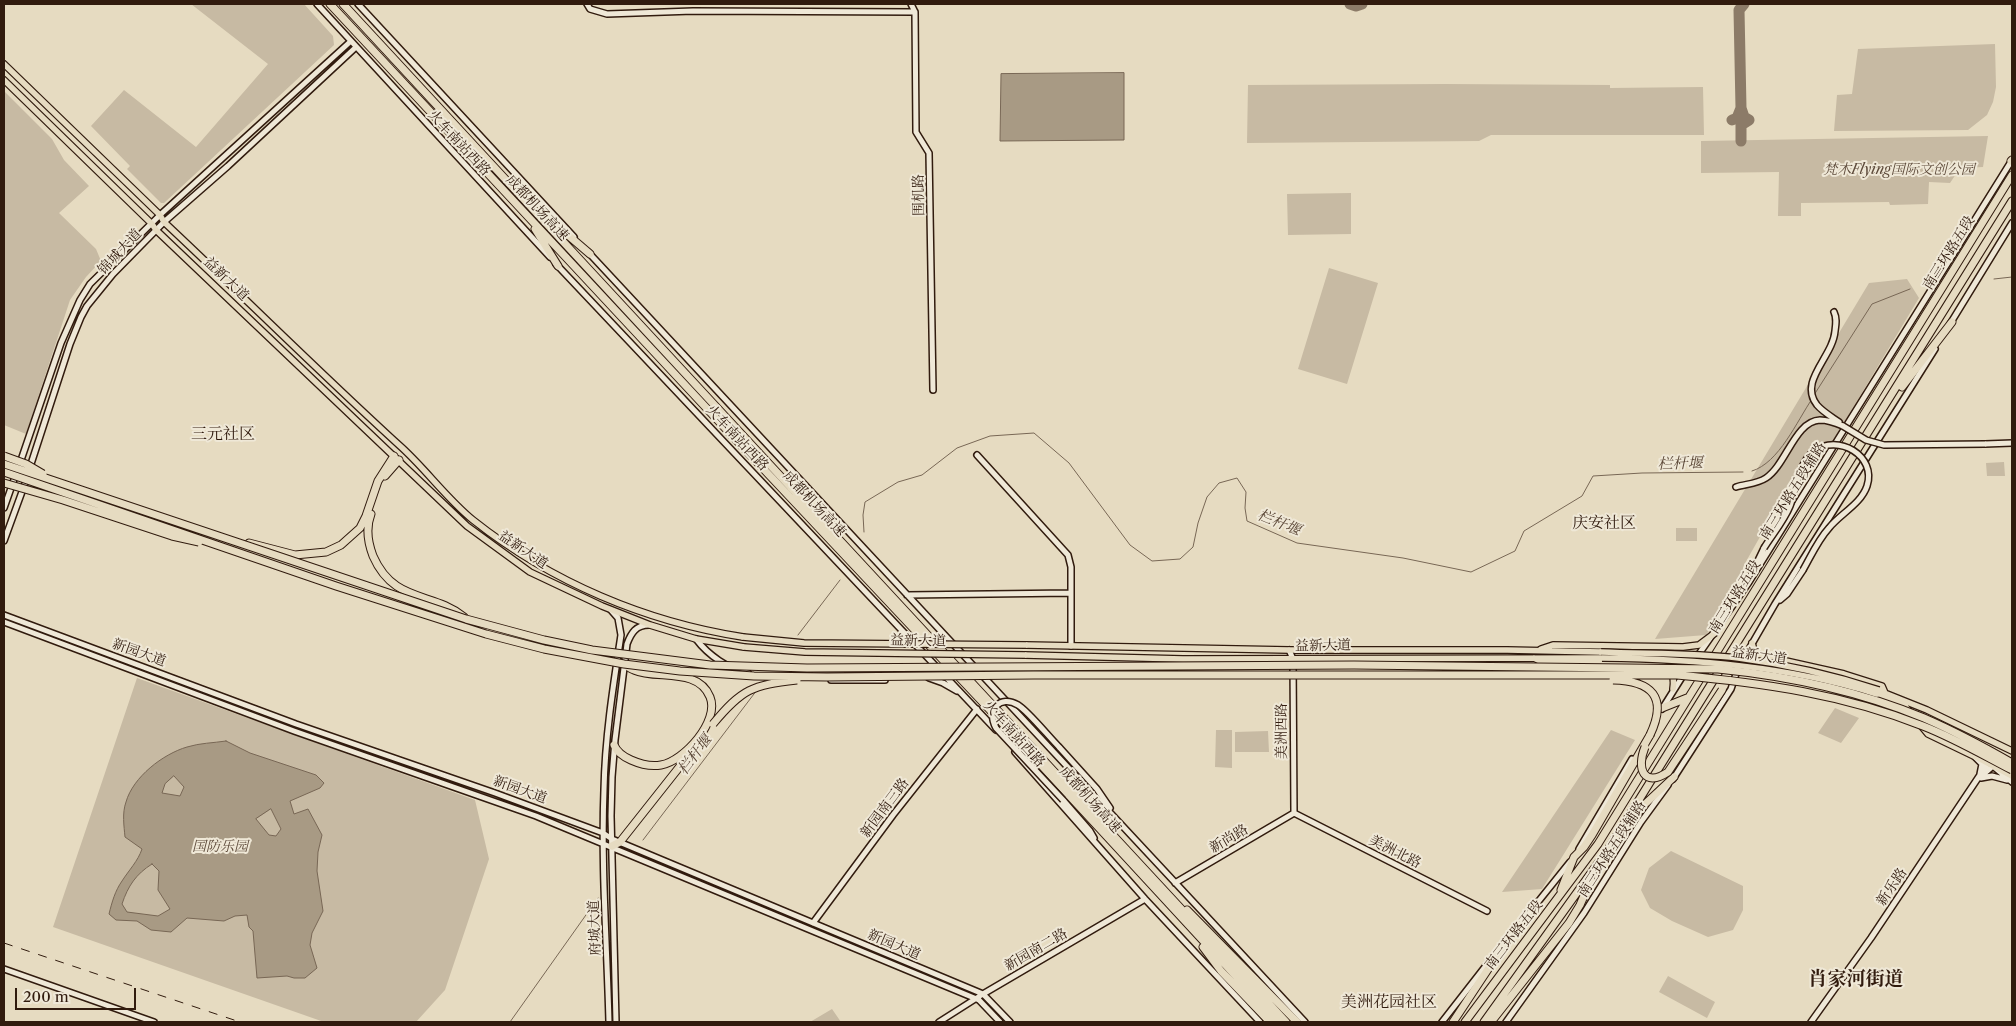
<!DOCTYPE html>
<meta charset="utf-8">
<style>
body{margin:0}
#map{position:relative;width:2016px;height:1026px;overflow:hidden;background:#e6dbc1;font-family:"Libre Caslon Text",serif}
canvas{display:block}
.frame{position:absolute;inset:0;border:5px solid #311b0e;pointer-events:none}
.scale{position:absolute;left:15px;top:988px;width:121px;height:22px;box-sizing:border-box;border:2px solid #311b0e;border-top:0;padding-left:6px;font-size:15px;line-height:18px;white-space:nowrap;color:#311b0e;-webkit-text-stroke:4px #efe8d7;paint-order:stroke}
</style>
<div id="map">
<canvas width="2016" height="1026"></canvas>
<div class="frame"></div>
<div class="scale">200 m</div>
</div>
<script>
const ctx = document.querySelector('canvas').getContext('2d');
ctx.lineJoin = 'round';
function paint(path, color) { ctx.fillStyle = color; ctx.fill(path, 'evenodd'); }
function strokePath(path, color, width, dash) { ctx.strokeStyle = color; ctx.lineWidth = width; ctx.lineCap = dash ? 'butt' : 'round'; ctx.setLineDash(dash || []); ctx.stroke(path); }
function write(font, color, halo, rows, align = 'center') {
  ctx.font = font + ' "Libre Caslon Text","Noto Serif SC",serif'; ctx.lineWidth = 4; ctx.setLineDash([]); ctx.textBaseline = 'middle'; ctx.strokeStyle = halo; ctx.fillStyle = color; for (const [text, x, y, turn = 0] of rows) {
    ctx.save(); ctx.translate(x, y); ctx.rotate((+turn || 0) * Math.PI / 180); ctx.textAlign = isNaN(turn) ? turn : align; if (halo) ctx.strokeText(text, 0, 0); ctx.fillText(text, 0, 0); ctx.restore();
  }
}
const green = new Path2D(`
 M 191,4 L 304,4 L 333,36 L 334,45 L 164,203 L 161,203 L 127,169 L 130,166 L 91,126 L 124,90 L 196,147 L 268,64 Z
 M 1995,44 L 1996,87 L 1993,102 L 1987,115 L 1968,130 L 1834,131 L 1837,95 L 1852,94 L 1858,49 Z
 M 1446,84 L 1610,85 L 1610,88 L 1703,87 L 1704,135 L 1491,135 L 1479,141 L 1247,143 L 1248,85 Z
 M 4,91 L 52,139 L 64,160 L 89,186 L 59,213 L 96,249 L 101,261 L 86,277 L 70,300 L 26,434 L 4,425 Z
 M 1988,136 L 1983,167 L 1960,168 L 1950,183 L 1929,182 L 1928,204 L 1890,205 L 1889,202 L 1801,203 L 1801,216 L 1778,216 L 1779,172 L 1701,173 L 1701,141 Z
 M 1351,193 L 1351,234 L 1288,235 L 1287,194 Z
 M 1329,268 L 1378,283 L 1347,384 L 1298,369 Z
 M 1907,279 L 1919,298 L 1833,441 L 1820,445 L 1807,454 L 1744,565 L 1738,586 L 1706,635 L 1655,639 L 1869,283 Z
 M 2004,462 L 2005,476 L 1987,476 L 1986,463 Z
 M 1676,528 L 1697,528 L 1697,541 L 1676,541 Z
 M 137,678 L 475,800 L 489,859 L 445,990 L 416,1022 L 324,1022 L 53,927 Z
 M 1835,708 L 1859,718 L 1841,743 L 1818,733 Z
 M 1216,730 L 1232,730 L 1232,768 L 1215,767 Z
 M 1611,730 L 1635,740 L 1542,889 L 1502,892 Z
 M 1268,731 L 1269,752 L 1235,752 L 1235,732 Z
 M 1671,851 L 1743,886 L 1743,910 L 1733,930 L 1708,937 L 1672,921 L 1650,908 L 1641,890 L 1649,868 Z
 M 1668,976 L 1715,1002 L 1707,1018 L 1659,992 Z
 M 832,1009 L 841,1022 L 810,1022 Z`);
const water = new Path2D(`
 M 1124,73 L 1124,140 L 1000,141 L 1001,74 Z
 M 226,741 L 250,753 L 316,775 L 324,783 L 320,788 L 290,801 L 294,814 L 308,809 L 322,835 L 318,852 L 317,871 L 323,911 L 312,933 L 310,945 L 317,968 L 305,978 L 294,978 L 287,976 L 257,978 L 253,931 L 249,927 L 247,915 L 235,916 L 224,921 L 187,918 L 171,932 L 151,930 L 137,921 L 116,920 L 109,914 C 112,902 115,891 122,881 C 129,870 138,861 142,849 L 125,837 C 124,826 122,813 126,802 C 133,777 163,754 187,747 C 200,743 213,743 226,741 ZM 174,776 L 184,787 L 180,796 L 162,793 L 165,784 ZM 271,809 L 281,829 L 276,836 L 269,835 L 256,819 ZM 152,864 L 159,871 L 158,890 L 170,909 L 158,916 L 127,912 L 122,904 C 128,886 136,874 152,864 Z`);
const stream = new Path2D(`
 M 1994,279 L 2012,277
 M 1814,395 L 1872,304 L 1910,289
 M 1752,471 C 1779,463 1797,421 1812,399
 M 864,532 L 863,515 L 865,502 L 898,482 L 922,475 L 957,448 L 990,436 L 1034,433 L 1069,463 L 1130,545 L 1152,561 L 1180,559 L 1193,547 L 1198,523 L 1207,497 L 1219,483 L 1237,478 L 1246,492 L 1245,508 L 1247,521 L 1297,543 L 1403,558 L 1471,572 L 1515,551 L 1524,531 L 1582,496 L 1593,476 L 1642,473 L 1743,472
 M 798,635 L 840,580
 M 643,840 L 757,690
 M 510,1022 L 598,898`);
const taxiway = new Path2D(`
 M 1350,4 L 1356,6 L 1362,4
 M 1732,120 L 1737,118 L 1741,108
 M 1741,141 L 1741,125 L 1749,120 L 1744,117 L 1741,108 L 1739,10 L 1744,4`);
const secondary = new Path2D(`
 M 317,4 L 550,257
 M 358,4 L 574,237
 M 587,4 L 590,9 L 607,14 L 693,11 L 915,12
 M 911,4 L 915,12 L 916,132 L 929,153 L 933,390
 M 588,252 L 1305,1022
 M 556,264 L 996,730
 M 1834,312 C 1837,318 1836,324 1835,331 C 1833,357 1798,381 1817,405 C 1823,412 1832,417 1839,422
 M 1950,324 L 2012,223
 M 1985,444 L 2012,443
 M 977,455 L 1068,555 L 1071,567 L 1071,646
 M 20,463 L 61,343 L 80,300 L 90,284 L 160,215 L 351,41
 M 30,467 L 70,344 L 81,317 L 87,306 L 113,274 L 164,222 L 228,166 L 356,47
 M 1736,487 C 1745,484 1757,484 1766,478 C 1786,465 1795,421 1820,420 C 1828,420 1836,423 1843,426
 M 4,508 L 16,474
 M 4,541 L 27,478
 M 1751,575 L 1764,548
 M 907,595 L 1071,593
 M 1780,600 L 1787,594 L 1803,570
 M 4,615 L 296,724 L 495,793 L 603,833 L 612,839 L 983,994 L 1010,1022
 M 4,622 L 294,731 L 536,816 L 979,1000 L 1000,1022
 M 696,639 C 708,655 728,669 748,673
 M 1289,650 L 1293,659 L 1294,813
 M 1692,664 L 1749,582 L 2012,160
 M 929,678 L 943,683 L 957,691
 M 831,680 L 885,680
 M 1662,709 L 1684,674
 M 1059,747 L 1097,789 L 1110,808
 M 1015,752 L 1145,899 L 1260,1022
 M 1975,757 L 1982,764 L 1980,774
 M 1984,774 L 1993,766 L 2012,782
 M 1981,778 L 1992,776 L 2007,780
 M 1673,779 L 1731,689 L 1738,668 L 1775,604 L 1935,349
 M 1063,800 L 1090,831 L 1094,838
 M 1294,813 L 1487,911
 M 1579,849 L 1632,759
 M 1175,883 L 1294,813
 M 813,923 L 893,815 L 977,709
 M 1505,943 L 1570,862
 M 4,969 L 154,1022
 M 609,1022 C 607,945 601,867 604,790 C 605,738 613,687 621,635 L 618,618 L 611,610
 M 616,1022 L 611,816 L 612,777 L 615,740 L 627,644 C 631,633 636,625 649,625
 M 939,1022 L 983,994 L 1145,899
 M 1442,1022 L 1488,963
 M 1506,1022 L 1584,913 L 1641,822 L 1668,785
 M 1811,1022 L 1871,938 L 1988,763 L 1991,762`);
const primary = new Path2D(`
 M 4,64 L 160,215 L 164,222 C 243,296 319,372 399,445 C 425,468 446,498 473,520 C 551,582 646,622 743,637
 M 4,80 L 152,224 L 156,230 L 467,526 L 530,572 L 602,606 L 650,625 L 696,639 L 744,647
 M 1752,643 L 1754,650 L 1759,655 L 1844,674 L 1882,686 L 1885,693
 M 1026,645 L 1289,650 L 1507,650 L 1601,652
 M 1541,649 L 1553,645 L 1683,647 L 1699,645 L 1715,633
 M 1025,655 L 1183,659 L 1602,658
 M 1534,658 L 1540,661 L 1658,663 C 1672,667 1675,676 1673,689
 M 1882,692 L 1927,710 L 2012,751
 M 1877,694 L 1904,705 L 1928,734 L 1984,761 L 2012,776`);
const highway = new Path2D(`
 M 330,4 L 726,429 L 1006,727 L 1278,1022
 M 343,4 L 1286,1022
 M 2011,161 L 2012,160
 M 541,212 L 590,254
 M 535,229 L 558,266
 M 1902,387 L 1952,322
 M 385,476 L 399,460
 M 371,514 C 366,527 368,543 373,556 C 394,604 432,591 464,617
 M 249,543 L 295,555 L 326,552 L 341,545 L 360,528 L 366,516 L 378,481 L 394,456
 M 1662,708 L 1687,698
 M 614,745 C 617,752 624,757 631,760 C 640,764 650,767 661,765 C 684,761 720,721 710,697 C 698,667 657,680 634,670 C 631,669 627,666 624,664
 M 1631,820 L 1644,805 L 1674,777
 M 612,846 L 620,842 L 696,746
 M 1561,890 L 1574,857 L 1584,847 L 1592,835 L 1650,735
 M 1187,910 L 1297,1022
 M 1203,947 L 1221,971 L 1270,1022
 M 1453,1022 L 1506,942
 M 1465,1022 L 1598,844 L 2012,175
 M 1484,1022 L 1609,848 L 2012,201
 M 1491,1022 L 1569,923 L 1580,905 L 1591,880`);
const rail = new Path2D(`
 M 4,943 L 240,1022`);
const secondaryBridge = new Path2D(`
 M 1843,426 L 1866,440 L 1884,445 L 1985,444
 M 1764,548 C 1772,535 1784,521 1790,506 C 1797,488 1798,463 1814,451 C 1838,433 1877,456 1867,486 C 1861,504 1840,514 1829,528 C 1818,540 1811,556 1803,570
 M 1059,747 C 1049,737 1028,711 1018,705 C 1000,694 986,710 996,728 L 1063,800`);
const primaryBridge = new Path2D(`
 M 743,637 L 804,643 L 1026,645
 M 744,647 L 805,652 L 1025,655
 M 1601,652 C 1646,654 1692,653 1738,658 C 1785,664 1833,675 1879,690
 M 1602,658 C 1696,659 1787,666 1877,694`);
const highwayBridge = new Path2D(`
 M 4,456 L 26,464 L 43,474
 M 4,464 L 466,619 L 544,640 L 592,650 L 710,665 L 807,668 L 1354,665 L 1718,669 C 1788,676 1859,691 1924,718 C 1954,731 1984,747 2012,763
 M 4,472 L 336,586 L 486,634 L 544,649 L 624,664 L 680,671 L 754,676 L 827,677 L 1034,675 L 1677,675 C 1763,683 1843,694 1923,726 C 1954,738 1983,755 2012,770
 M 4,483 L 63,500 L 172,536 L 199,542
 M 1613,680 C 1652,681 1668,697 1650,735
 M 713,724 C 742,689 752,685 797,680
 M 1645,747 C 1636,769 1644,788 1668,772 L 1722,690`);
const streetNames = [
 ["火车南站西路",459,143,47],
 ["围机路",919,195,-91],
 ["成都机场高速",537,208,47],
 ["锦城大道",120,252,-47],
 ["南三环路五段",1949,253,-58],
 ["益新大道",226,279,44],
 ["火车南站西路",737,438,47],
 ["南三环路五段辅路",1793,491,-58],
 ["成都机场高速",814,504,47],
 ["益新大道",523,550,34],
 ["南三环路五段",1735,597,-58],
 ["益新大道",918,641,1],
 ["益新大道",1323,646,-1],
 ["新园大道",139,653,20],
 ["益新大道",1759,656,8],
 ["美洲西路",1282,731,-90],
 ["火车南站西路",1014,734,48],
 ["新园大道",520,790,20],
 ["成都机场高速",1090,800,48],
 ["新园南三路",885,808,-53],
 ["新尚路",1229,839,-30],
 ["南三环路五段辅路",1612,849,-57],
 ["美洲北路",1395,852,27],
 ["新乐路",1892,887,-56],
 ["府城大道",595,928,-92],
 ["南三环路五段",1514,935,-52],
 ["新园大道",894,945,23],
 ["新园南二路",1036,950,-30]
];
const parkNames = [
 ["梵木Flying国际文创公园",1899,170],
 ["国防乐园",220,847]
];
const waterNames = [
 ["栏杆堰",1680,464,-2],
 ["栏杆堰",1279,523,22],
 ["栏杆堰",695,755,-53]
];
const quarterNames = [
 ["三元社区",223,434],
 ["庆安社区",1604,523],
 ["美洲花园社区",1389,1002]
];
const districtNames = [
 ["肖家河街道",1856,980]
];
paint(green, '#c7baa3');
paint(water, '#a89a84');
strokePath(water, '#786755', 1);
strokePath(stream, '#786755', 1);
strokePath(taxiway, '#8c7b68', 11);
strokePath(secondary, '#311b0e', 8);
strokePath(primary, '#311b0e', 8);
strokePath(highway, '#311b0e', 9);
strokePath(secondary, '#efe8d7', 5);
strokePath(primary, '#e6dbc1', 5.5);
strokePath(highway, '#e6dbc1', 7);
strokePath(rail, '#311b0e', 1, [9, 9]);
strokePath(secondaryBridge, '#311b0e', 8, []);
strokePath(primaryBridge, '#311b0e', 8, []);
strokePath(highwayBridge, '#311b0e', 9, []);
strokePath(secondaryBridge, '#efe8d7', 5);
strokePath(primaryBridge, '#e6dbc1', 5.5);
strokePath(highwayBridge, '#e6dbc1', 7);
write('14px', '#311b0e', '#efe8d7', streetNames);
write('italic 14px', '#5e4b3b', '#efe8d7', parkNames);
write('italic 15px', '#5b4737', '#efe8d7', waterNames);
write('16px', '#311b0e', '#efe8d7', quarterNames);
write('bold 19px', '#311b0e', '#efe8d7', districtNames);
</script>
